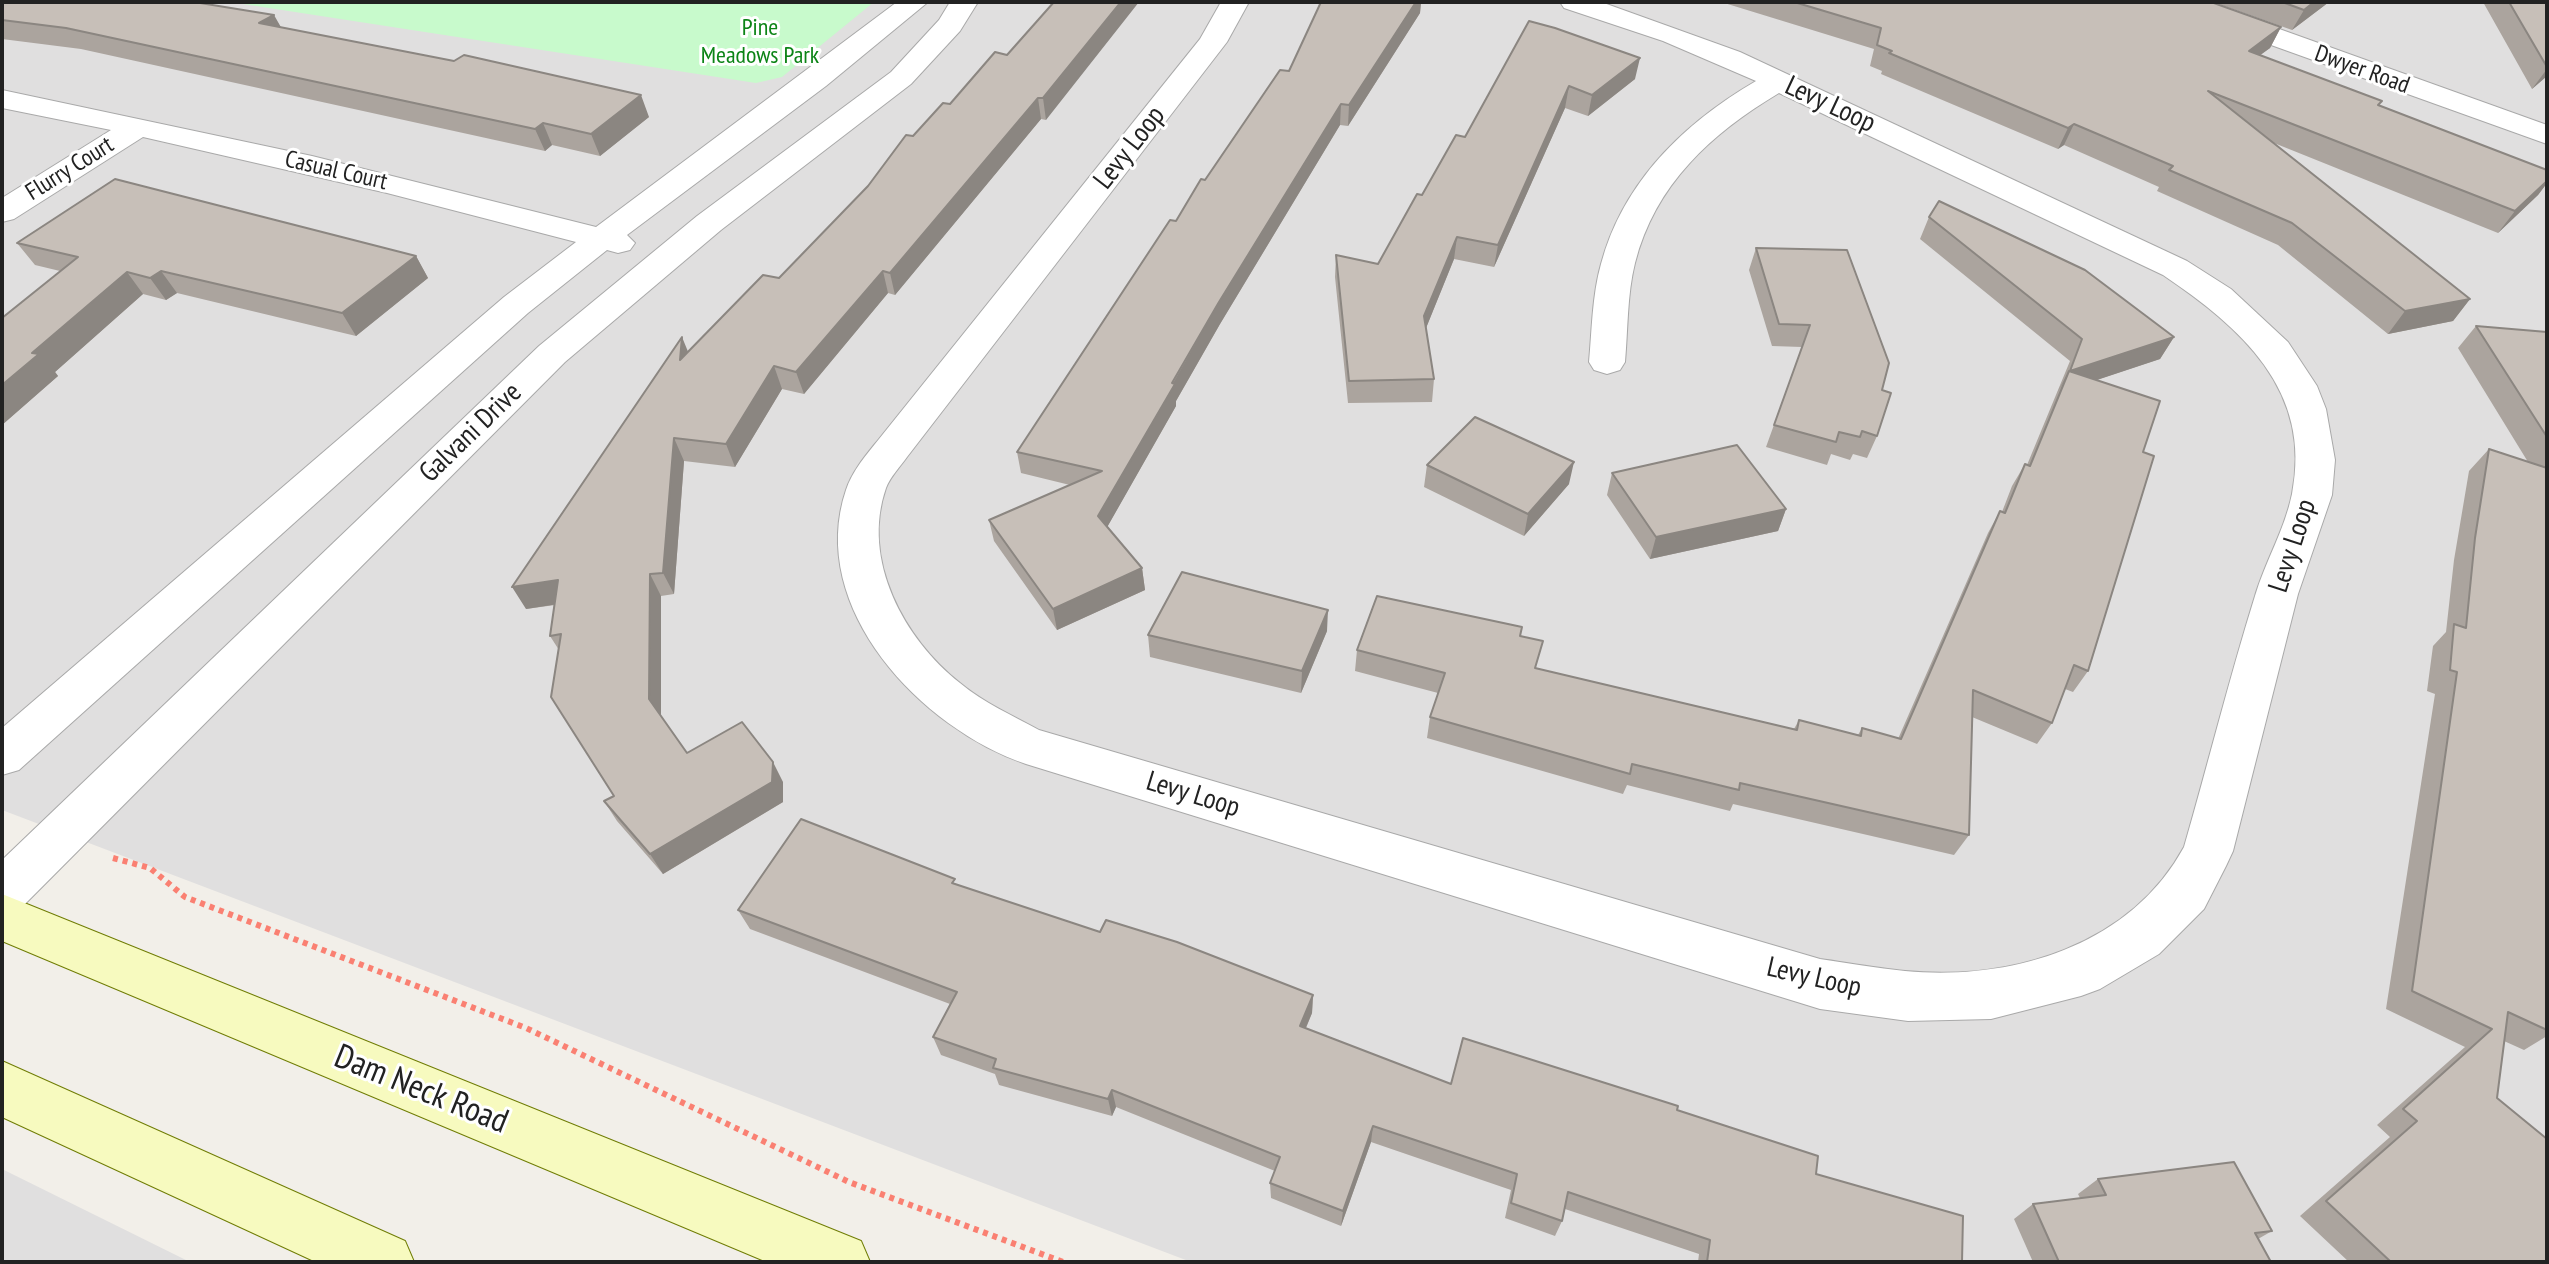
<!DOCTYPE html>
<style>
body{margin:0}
#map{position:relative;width:2549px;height:1264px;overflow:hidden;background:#f2efe9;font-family:"PT Sans Narrow",sans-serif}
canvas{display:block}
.frame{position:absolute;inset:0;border:4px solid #222;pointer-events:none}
</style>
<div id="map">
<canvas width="2549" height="1264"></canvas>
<div class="frame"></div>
</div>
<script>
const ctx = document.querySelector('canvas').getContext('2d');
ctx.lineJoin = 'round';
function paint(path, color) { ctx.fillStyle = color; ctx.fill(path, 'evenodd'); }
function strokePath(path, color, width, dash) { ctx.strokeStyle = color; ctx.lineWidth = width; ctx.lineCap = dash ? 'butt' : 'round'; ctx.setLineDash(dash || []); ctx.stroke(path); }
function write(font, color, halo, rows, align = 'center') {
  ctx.font = font + ' "PT Sans Narrow",sans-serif'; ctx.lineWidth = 6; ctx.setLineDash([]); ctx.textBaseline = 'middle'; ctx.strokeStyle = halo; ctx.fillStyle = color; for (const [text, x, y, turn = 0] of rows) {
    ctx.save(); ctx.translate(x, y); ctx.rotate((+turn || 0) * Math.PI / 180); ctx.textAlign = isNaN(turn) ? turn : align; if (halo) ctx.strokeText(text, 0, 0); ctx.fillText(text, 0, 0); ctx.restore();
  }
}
const residential = new Path2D(`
 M 2,2 L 2547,2 L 2547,1262 L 1191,1262 L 2,810 Z
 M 2,1169 L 190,1262 L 2,1262 Z`);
const park = new Path2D(`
 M 230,2 L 874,2 L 782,77 L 756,83 Z`);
const path = new Path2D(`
 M 113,858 L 150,868 L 185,897 L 526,1028 L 849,1182 L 1063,1262`);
const minor = new Path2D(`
 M 897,2 L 928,2 L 826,86 L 627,235 L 635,243 L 630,250 L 618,253 L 607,250 L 528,313 L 19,770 L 2,775 L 2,728 L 504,297 L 576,242 L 387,193 L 143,137 L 14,219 L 2,222 L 2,198 L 111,130 L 2,108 L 2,90 L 312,156 L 596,227 Z
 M 950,2 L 978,2 L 960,31 L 911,84 L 721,230 L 565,362 L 20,909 L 2,916 L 2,860 L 539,346 L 697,216 L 891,72 L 939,20 Z
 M 1221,2 L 1249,2 L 1227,42 L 907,457 C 900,467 890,477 886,488 C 861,560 904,639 960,683 C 984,703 1012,715 1039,730 L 1820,959 C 1848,963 1877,968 1905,971 C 2012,981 2130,946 2184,847 C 2208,764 2229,679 2255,596 C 2265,562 2285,529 2292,494 C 2313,390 2240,327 2163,275 L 1779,93 C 1712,133 1655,184 1635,263 C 1627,295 1628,329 1625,362 L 1620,370 L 1607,374 L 1594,370 L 1589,362 C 1592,330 1592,296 1601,264 C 1623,182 1684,123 1756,81 L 1663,41 L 1564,8 L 1560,2 L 1601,2 L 1740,52 L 2187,261 L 2231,289 L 2288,342 L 2317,386 L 2326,409 L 2335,460 L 2332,495 L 2298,594 L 2233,851 L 2226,866 L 2204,909 L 2159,954 L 2100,989 L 2081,996 L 1991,1019 L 1908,1021 L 1820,1009 L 1026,764 C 922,729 806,608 846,490 C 852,471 867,454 879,439 L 1200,39 Z
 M 2164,2 L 2204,2 L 2547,125 L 2547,144 L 2168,8 Z`);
const secondary = new Path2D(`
 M 2,894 L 861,1241 L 870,1262 L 767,1262 L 2,941 Z
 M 2,1061 L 405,1241 L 414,1262 L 316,1262 L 2,1117 Z`);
const wall = new Path2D(`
 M 2,2 L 281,28 L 649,117 L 600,156 L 552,145 L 545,151 L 81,49 L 2,39 Z
 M 1054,2 L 1046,120 L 1041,119 L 895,295 L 888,293 L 804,394 L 782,389 L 735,467 L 684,461 L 674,594 L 661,596 L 661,716 L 687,753 L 783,782 L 783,802 L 663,874 L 617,821 L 604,801 L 614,796 L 559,650 L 550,636 L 555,605 L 526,609 L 688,352 L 779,278 L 868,186 L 913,136 L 1007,55 Z
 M 1321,2 L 1421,2 L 1420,13 L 1348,126 L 1340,125 L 1220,324 L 1176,401 L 1176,406 L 1107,527 L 1142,568 L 1145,590 L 1057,630 L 994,541 L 989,520 L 1070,485 L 1021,473 L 1017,452 L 1205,180 L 1289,71 Z
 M 1721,2 L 2211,2 L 2281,27 L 2270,48 L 2260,55 L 2379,105 L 2547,170 L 2547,183 L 2538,195 L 2498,233 L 2274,143 L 2470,299 L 2453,321 L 2388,334 L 2278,245 L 2157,191 L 2159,187 L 2064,145 L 2058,149 L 1881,74 L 1882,71 L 1870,66 L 1874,49 Z
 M 2213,2 L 2329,2 L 2292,30 Z
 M 2483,2 L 2547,2 L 2547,76 L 2532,89 Z
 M 1529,21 L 1635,79 L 1588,116 L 1565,108 L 1494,267 L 1454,259 L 1426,328 L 1434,379 L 1432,402 L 1348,403 L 1335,277 L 1336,255 L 1378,264 L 1422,195 L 1465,137 Z
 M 1929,217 L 2174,337 L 2160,359 L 2096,380 L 2143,452 L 2088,671 L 2073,692 L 2065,689 L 2052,723 L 2037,744 L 1972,717 L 1969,835 L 1954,855 L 1733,804 L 1730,811 L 1627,785 L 1623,794 L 1427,738 L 1430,717 L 1438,693 L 1355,671 L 1357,650 L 1520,636 L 1536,668 L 1794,729 L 1799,720 L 1858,735 L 1862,728 L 1898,739 L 1988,533 L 2000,511 L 2002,512 L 2012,486 L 2025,464 L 2027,465 L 2070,361 L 1920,239 Z
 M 17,243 L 416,256 L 428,278 L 356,336 L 177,293 L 166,300 L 143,294 L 55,372 L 58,376 L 2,425 L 60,271 L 35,265 Z
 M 1756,248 L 1882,390 L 1877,436 L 1867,458 L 1853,454 L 1850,460 L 1831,454 L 1827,465 L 1766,447 L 1802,347 L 1772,346 L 1749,270 Z
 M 2476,326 L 2547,332 L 2547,1036 L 2524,1050 L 2504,1041 L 2497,1098 L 2546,1262 L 2349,1262 L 2300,1216 L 2390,1137 L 2377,1125 L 2465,1047 L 2386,1009 L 2435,694 L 2427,691 L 2433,646 L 2446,632 L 2454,560 L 2469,471 L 2489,449 L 2528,462 L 2458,348 Z
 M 1427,465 L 1569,484 L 1524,536 L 1424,487 Z
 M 1612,473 L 1786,509 L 1778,531 L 1650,559 L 1607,495 Z
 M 1327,631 L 1301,693 L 1150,657 L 1148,635 Z
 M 957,885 L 1100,932 L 1313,995 L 1312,1013 L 1306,1028 L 1451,1084 L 1677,1110 L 1816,1174 L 1962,1262 L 1698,1262 L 1699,1254 L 1565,1209 L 1562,1221 L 1555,1236 L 1505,1218 L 1511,1190 L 1371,1142 L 1341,1226 L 1271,1198 L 1270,1183 L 1275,1171 L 1116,1107 L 1112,1116 L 999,1085 L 995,1074 L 941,1055 L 933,1037 L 950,1004 L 750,929 L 738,910 Z
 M 2098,1179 L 2272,1231 L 2258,1239 L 2271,1262 L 2033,1262 L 2014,1219 L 2033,1204 L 2080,1198 L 2078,1194 Z`);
const shadedWall = new Path2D(`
 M 1121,2 L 1139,2 L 1046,120 L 1043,98 Z
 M 1416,2 L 1421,2 L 1420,13 L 1348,126 L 1349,105 Z
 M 2314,2 L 2329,2 L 2292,30 L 2304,10 Z
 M 274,15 L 286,36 L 259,23 Z
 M 2281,27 L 2270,48 L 2237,72 L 2249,51 Z
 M 1640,58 L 1635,79 L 1588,116 L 1592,95 Z
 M 2547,69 L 2547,76 L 2532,89 Z
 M 1569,86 L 1565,108 L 1494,267 L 1498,245 Z
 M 641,95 L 649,117 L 600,156 L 591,134 Z
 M 1038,98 L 1041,119 L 895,295 L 890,273 Z
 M 1341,104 L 1340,125 L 1220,324 L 1176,401 L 1176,406 L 1101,538 L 1098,516 L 1219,302 Z
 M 543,123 L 552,145 L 545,151 L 535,129 Z
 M 2074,124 L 2064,145 L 2058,149 L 2068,128 Z
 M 2547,181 L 2547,183 L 2538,195 L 2498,233 L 2515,211 Z
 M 1457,237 L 1454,259 L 1422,338 L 1424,316 Z
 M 416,256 L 428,278 L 356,336 L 342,313 Z
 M 161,271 L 177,293 L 166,300 L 150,278 Z
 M 883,271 L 888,293 L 804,394 L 796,372 Z
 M 127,272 L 143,294 L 55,372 L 58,376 L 2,425 L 2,385 L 32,353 Z
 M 2470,299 L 2453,321 L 2388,334 L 2405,311 Z
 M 682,337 L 691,359 L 680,360 Z
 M 2174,337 L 2160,359 L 2061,392 L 2069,371 L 2057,393 L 2070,371 Z
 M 774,366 L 782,389 L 735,467 L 726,444 Z
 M 674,438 L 684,461 L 674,594 L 663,573 Z
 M 1574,462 L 1569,484 L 1524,536 L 1528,514 Z
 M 1786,509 L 1778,531 L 1650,559 L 1656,537 Z
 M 1142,568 L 1145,590 L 1057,630 L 1053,609 Z
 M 650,574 L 661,596 L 661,720 L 649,699 Z
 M 558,580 L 571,602 L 526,609 L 512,587 Z
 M 1328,610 L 1327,631 L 1301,693 L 1302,671 Z
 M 773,762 L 783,782 L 783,802 L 663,874 L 650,854 Z
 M 1313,995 L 1312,1013 L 1299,1044 L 1300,1026 Z
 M 1112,1090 L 1116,1107 L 1112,1116 L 1108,1099 Z
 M 1373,1126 L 1371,1142 L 1341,1226 L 1343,1211 Z`);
const building = new Path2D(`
 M 2,2 L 194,2 L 274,15 L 259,23 L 454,61 L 464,55 L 641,95 L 591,134 L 543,123 L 535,129 L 66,28 L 2,20 Z
 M 1054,2 L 1121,2 L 1043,98 L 1038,98 L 890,273 L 883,271 L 796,372 L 774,366 L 726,444 L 674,438 L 663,573 L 650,574 L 649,699 L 687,753 L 742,722 L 773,762 L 772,782 L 650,854 L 604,801 L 614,796 L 551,697 L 561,634 L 550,636 L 558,580 L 512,587 L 682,337 L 680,360 L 763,275 L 779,278 L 868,186 L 906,135 L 913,136 L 943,103 L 950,104 L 995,52 L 1007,55 Z
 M 1321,2 L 1416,2 L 1349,105 L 1341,104 L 1219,302 L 1172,383 L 1175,384 L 1098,516 L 1142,568 L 1053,609 L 989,520 L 1102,471 L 1017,452 L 1170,220 L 1176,221 L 1201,179 L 1205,180 L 1280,70 L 1289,71 Z
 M 1794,2 L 2211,2 L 2281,27 L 2249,51 L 2382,101 L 2378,105 L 2547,170 L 2547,181 L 2515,211 L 2208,91 L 2470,299 L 2405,311 L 2292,223 L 2169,170 L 2173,166 L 2074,124 L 2068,128 L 1889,53 L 1892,51 L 1877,45 L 1881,28 Z
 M 2282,2 L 2314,2 L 2304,10 Z
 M 2509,2 L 2547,2 L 2547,67 Z
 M 1529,21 L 1555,28 L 1640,58 L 1592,95 L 1569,86 L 1498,245 L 1457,237 L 1424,316 L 1434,379 L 1349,381 L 1336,255 L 1378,264 L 1417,194 L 1422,195 L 1456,135 L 1465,137 Z
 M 115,179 L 416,256 L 342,313 L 161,271 L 150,278 L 127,272 L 32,353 L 39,354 L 2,385 L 2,318 L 78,257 L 17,243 Z
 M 1939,201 L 2085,270 L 2174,337 L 2070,371 L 2082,339 L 1929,217 Z
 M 1756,248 L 1847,250 L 1889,363 L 1882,390 L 1891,393 L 1877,436 L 1862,431 L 1860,437 L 1839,432 L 1836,442 L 1774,425 L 1810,325 L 1779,324 Z
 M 2476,326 L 2547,332 L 2547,437 Z
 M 2069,371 L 2160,401 L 2143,452 L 2154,456 L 2088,671 L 2074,665 L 2052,723 L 1973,690 L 1969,835 L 1740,783 L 1739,790 L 1632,764 L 1630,774 L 1430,717 L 1445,673 L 1357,650 L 1377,596 L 1522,627 L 1520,636 L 1543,641 L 1535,668 L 1797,730 L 1799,720 L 1861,736 L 1862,728 L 1901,739 L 2000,511 L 2005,513 L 2025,464 L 2030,466 Z
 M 1475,417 L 1574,462 L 1528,514 L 1427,465 Z
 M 1737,445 L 1786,509 L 1656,537 L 1612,473 Z
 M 2489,449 L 2547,468 L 2547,1030 L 2508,1012 L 2497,1098 L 2547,1139 L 2547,1261 L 2391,1262 L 2326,1201 L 2417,1121 L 2403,1109 L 2492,1029 L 2412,991 L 2457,672 L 2450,670 L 2454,624 L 2466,628 L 2475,538 Z
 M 1182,572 L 1328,610 L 1302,671 L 1148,635 Z
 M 801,819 L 955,879 L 952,883 L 1100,932 L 1106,920 L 1177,942 L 1313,995 L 1300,1026 L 1451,1084 L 1463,1038 L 1678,1106 L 1677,1110 L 1818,1156 L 1816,1174 L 1963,1216 L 1962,1262 L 1707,1262 L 1710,1240 L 1568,1192 L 1562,1221 L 1511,1203 L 1517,1174 L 1373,1126 L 1343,1211 L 1270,1183 L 1280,1157 L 1112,1090 L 1108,1099 L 993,1068 L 996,1059 L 933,1037 L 957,992 L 738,910 Z
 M 2234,1162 L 2272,1231 L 2255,1233 L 2271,1262 L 2059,1262 L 2033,1204 L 2106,1195 L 2098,1179 Z`);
const farParknames = [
 ["Pine",760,28],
 ["Meadows Park",760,56]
];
const farStreetnames = [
 ["Dwyer Road",2362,70,20],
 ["Flurry Court",70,169,-32],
 ["Casual Court",336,171,13]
];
const streetNames = [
 ["Levy Loop",1830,105,25],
 ["Levy Loop",1130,148,-52],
 ["Galvani Drive",471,433,-44],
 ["Levy Loop",2293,546,-72],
 ["Levy Loop",1193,795,17],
 ["Levy Loop",1814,978,13]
];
const nearStreetnames = [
 ["Dam Neck Road",421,1090,22]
];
paint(residential, '#e0dfdf');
paint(park, '#c8facc');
strokePath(minor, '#a9a9a9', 2);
strokePath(secondary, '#707d05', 2);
strokePath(path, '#fa8072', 6, [5, 5]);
paint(minor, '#fff');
paint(secondary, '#f7fabf');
paint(wall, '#aba49e');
paint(shadedWall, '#8b8681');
paint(building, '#c7bfb8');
strokePath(building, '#8b8681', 2);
write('24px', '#0c8416', '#fff', farParknames);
write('24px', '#222', '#fff', farStreetnames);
write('28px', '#222', '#fff', streetNames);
write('34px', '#222', '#fff', nearStreetnames);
</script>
